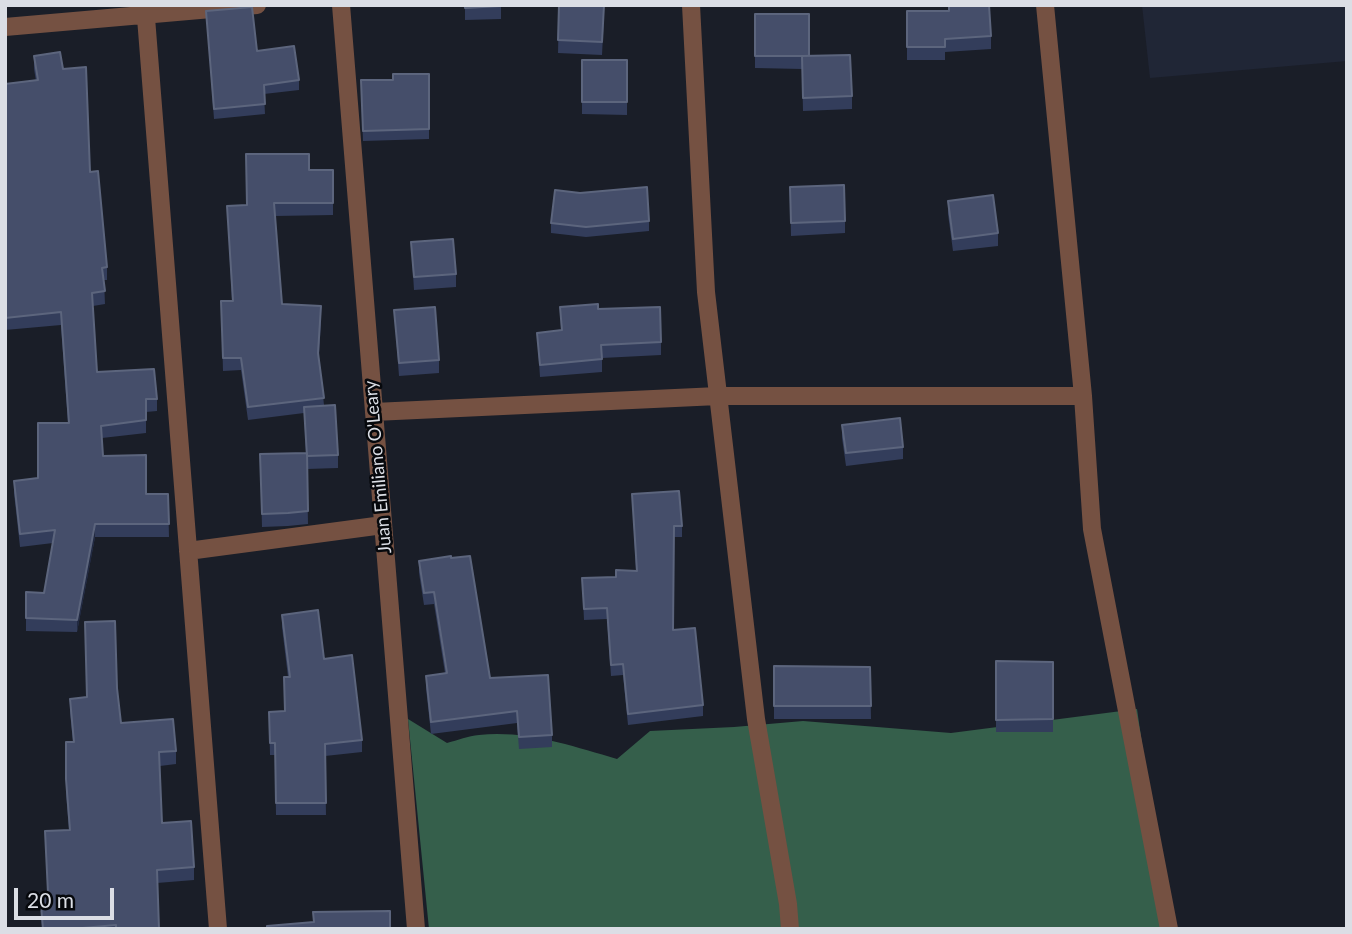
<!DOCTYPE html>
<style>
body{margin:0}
#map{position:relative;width:1352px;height:934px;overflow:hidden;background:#1a1e28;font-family:Lato,sans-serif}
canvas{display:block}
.frame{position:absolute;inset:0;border:7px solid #dbdee5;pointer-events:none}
.scale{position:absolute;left:14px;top:888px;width:100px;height:32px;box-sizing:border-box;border:4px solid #dbdee5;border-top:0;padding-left:9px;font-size:21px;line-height:24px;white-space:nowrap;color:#dbdee5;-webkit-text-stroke:5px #06080c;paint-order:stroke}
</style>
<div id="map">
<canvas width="1352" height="934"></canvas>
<div class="frame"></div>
<div class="scale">20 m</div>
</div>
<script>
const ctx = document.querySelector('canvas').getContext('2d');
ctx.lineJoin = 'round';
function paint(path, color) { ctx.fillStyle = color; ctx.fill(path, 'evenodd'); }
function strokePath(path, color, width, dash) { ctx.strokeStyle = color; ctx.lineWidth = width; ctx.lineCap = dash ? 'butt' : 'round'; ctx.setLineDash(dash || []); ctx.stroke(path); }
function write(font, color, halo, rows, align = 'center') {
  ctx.font = font + ' Lato,sans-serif'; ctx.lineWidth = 5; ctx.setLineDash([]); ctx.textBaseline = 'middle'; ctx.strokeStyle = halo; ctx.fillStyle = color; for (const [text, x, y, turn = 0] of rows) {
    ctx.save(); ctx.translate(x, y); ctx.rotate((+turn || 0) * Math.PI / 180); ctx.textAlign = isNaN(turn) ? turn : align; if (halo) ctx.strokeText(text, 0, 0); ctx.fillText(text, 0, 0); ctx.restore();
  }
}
const built = new Path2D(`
 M 1142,5 L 1347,5 L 1347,61 L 1150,78 Z`);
const forest = new Path2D(`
 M 1137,709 L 1169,929 L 429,929 L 408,719 L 447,743 C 458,740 468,736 479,735 C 526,730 572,746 617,759 L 650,731 L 734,727 L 803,721 L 951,733 Z`);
const minor = new Path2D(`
 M 145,5 L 218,929
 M 341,5 L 416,929
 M 691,5 L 706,292 L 756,719 L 788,904 L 790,929
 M 1045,5 L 1083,396 L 1092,529 L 1169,929
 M 5,27 L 257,5
 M 374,412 L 718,396 L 1083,396
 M 188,551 L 383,525`);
const wall = new Path2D(`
 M 465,5 L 501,5 L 501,19 L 465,20 Z
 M 559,5 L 604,16 L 602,55 L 558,53 Z
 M 206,11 L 257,51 L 299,80 L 299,90 L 264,94 L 265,114 L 214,119 Z
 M 907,11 L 991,36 L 991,49 L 945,52 L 945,60 L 907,60 Z
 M 755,14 L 809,56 L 852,96 L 852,109 L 803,111 L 802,69 L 755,68 Z
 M 34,56 L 63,69 L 90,172 L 107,267 L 107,280 L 104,280 L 105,304 L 93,306 L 97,372 L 157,399 L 157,411 L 146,412 L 146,433 L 102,438 L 103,456 L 146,494 L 168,494 L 169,537 L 95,537 L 77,632 L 26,631 L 26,592 L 44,593 L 53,543 L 20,547 L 14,493 L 14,481 L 38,478 L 68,423 L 61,325 L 5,330 L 5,84 L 36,81 L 34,69 Z
 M 582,60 L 627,60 L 627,115 L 582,114 Z
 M 429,74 L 429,139 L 363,141 L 361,90 L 393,80 Z
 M 309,170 L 333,170 L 333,215 L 275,216 L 282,304 L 321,319 L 319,357 L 324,405 L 338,455 L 338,468 L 307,469 L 308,524 L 288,526 L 262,527 L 260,454 L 306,453 L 304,413 L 248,420 L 241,370 L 223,371 L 221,301 L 232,301 L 227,206 L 247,205 Z
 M 790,187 L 845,221 L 845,233 L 791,236 Z
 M 948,201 L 998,233 L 998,246 L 953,251 L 948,214 Z
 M 649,221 L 649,231 L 586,237 L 551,233 L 551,223 Z
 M 411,242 L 456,274 L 456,287 L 414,290 Z
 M 560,307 L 598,309 L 661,342 L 661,355 L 602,358 L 602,372 L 540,377 L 537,333 L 561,330 Z
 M 394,310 L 439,360 L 439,373 L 399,376 Z
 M 842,425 L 903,447 L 903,459 L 846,466 L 842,438 Z
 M 632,494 L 682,526 L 682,537 L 674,537 L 673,630 L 703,705 L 703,716 L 628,725 L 623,675 L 611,676 L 607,619 L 584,620 L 582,578 L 616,577 L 636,571 Z
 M 419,561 L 490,678 L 552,735 L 552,747 L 519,749 L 517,723 L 431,734 L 426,688 L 426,676 L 445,673 L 434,604 L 424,605 L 419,573 Z
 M 282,615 L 324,659 L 362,740 L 362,752 L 325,756 L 326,815 L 276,815 L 275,755 L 270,755 L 269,712 L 285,711 L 288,677 L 282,627 Z
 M 996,661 L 1053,662 L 1053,732 L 996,732 Z
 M 774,666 L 870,667 L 871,719 L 774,719 Z
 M 117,688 L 121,723 L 176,751 L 176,764 L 160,766 L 162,823 L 194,867 L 194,880 L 157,883 L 159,929 L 42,929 L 40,894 L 48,893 L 45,831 L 69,830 L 66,793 L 66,742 L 73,742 L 70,712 L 70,699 L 87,697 Z`);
const shadedWall = new Path2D(`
 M 95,524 L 95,537 L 77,632 L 77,620 Z`);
const building = new Path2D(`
 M 465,5 L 501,5 L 501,6 L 465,8 Z
 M 559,5 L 604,5 L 602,42 L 558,40 Z
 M 949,5 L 989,5 L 991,36 L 945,39 L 945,47 L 907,47 L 907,11 L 949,11 Z
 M 252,7 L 257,51 L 294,46 L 299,80 L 264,85 L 265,104 L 214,109 L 206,11 Z
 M 755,14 L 809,14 L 809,56 L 755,56 Z
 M 60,52 L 63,69 L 86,67 L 90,172 L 98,171 L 107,267 L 102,268 L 105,291 L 92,293 L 97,372 L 154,369 L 157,399 L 146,399 L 146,420 L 101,426 L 103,456 L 146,455 L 146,494 L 168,494 L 169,524 L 95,524 L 77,620 L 26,618 L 26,592 L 44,593 L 55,530 L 20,534 L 14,481 L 38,478 L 38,423 L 69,423 L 61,312 L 5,318 L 5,84 L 38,80 L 34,56 Z
 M 850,55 L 852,96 L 803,98 L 802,56 Z
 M 582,60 L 627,60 L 627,102 L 582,102 Z
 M 393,74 L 429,74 L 429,129 L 363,131 L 361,80 L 393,80 Z
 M 246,154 L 309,154 L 309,170 L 333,170 L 333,203 L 274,203 L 282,304 L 321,306 L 318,353 L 324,398 L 248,407 L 241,358 L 223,358 L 221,301 L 233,301 L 227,206 L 247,205 Z
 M 844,185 L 845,221 L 791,223 L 790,187 Z
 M 647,187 L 649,221 L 586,227 L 551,223 L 555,190 L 580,193 Z
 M 993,195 L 998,233 L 953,239 L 948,201 Z
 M 453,239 L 456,274 L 414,277 L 411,242 Z
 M 598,304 L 598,309 L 660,307 L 661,342 L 601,345 L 602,359 L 540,365 L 537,333 L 562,330 L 560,307 Z
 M 435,307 L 439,360 L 399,363 L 394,310 Z
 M 335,405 L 338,455 L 307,456 L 304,407 Z
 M 900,418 L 903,447 L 846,453 L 842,425 Z
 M 307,453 L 308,511 L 288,513 L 262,514 L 260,454 Z
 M 679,491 L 682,526 L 674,526 L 673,630 L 695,628 L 703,705 L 628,714 L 623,664 L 611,665 L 607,608 L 584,609 L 582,578 L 616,577 L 616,570 L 637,571 L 632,494 Z
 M 451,556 L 451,558 L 470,556 L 490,678 L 548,675 L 552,735 L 519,737 L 517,711 L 431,722 L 426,676 L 447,673 L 434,592 L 424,593 L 419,561 Z
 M 318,610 L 324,659 L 352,655 L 362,740 L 325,744 L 326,803 L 276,803 L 275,743 L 270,743 L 269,712 L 285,711 L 284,677 L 290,677 L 282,615 Z
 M 115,621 L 117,688 L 121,723 L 173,719 L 176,751 L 159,752 L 162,823 L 191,821 L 194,867 L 157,870 L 159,929 L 116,929 L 116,925 L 71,929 L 43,929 L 40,894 L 48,893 L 45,831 L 70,830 L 66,779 L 66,742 L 74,742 L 70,699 L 87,697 L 85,622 Z
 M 996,661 L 1053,662 L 1053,719 L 996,720 Z
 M 774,666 L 870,667 L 871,706 L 774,706 Z
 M 390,911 L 390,929 L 267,929 L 267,926 L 314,922 L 313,912 Z`);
const streetNames = [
 ["Juan Emiliano O'Leary",378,467,-95]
];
paint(built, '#202636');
paint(forest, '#355f4b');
strokePath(minor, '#755142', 18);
paint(wall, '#333d5b');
paint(shadedWall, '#212941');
paint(building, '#454e6a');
strokePath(building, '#5c657d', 2);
write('18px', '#dbdee5', '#06080c', streetNames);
</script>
